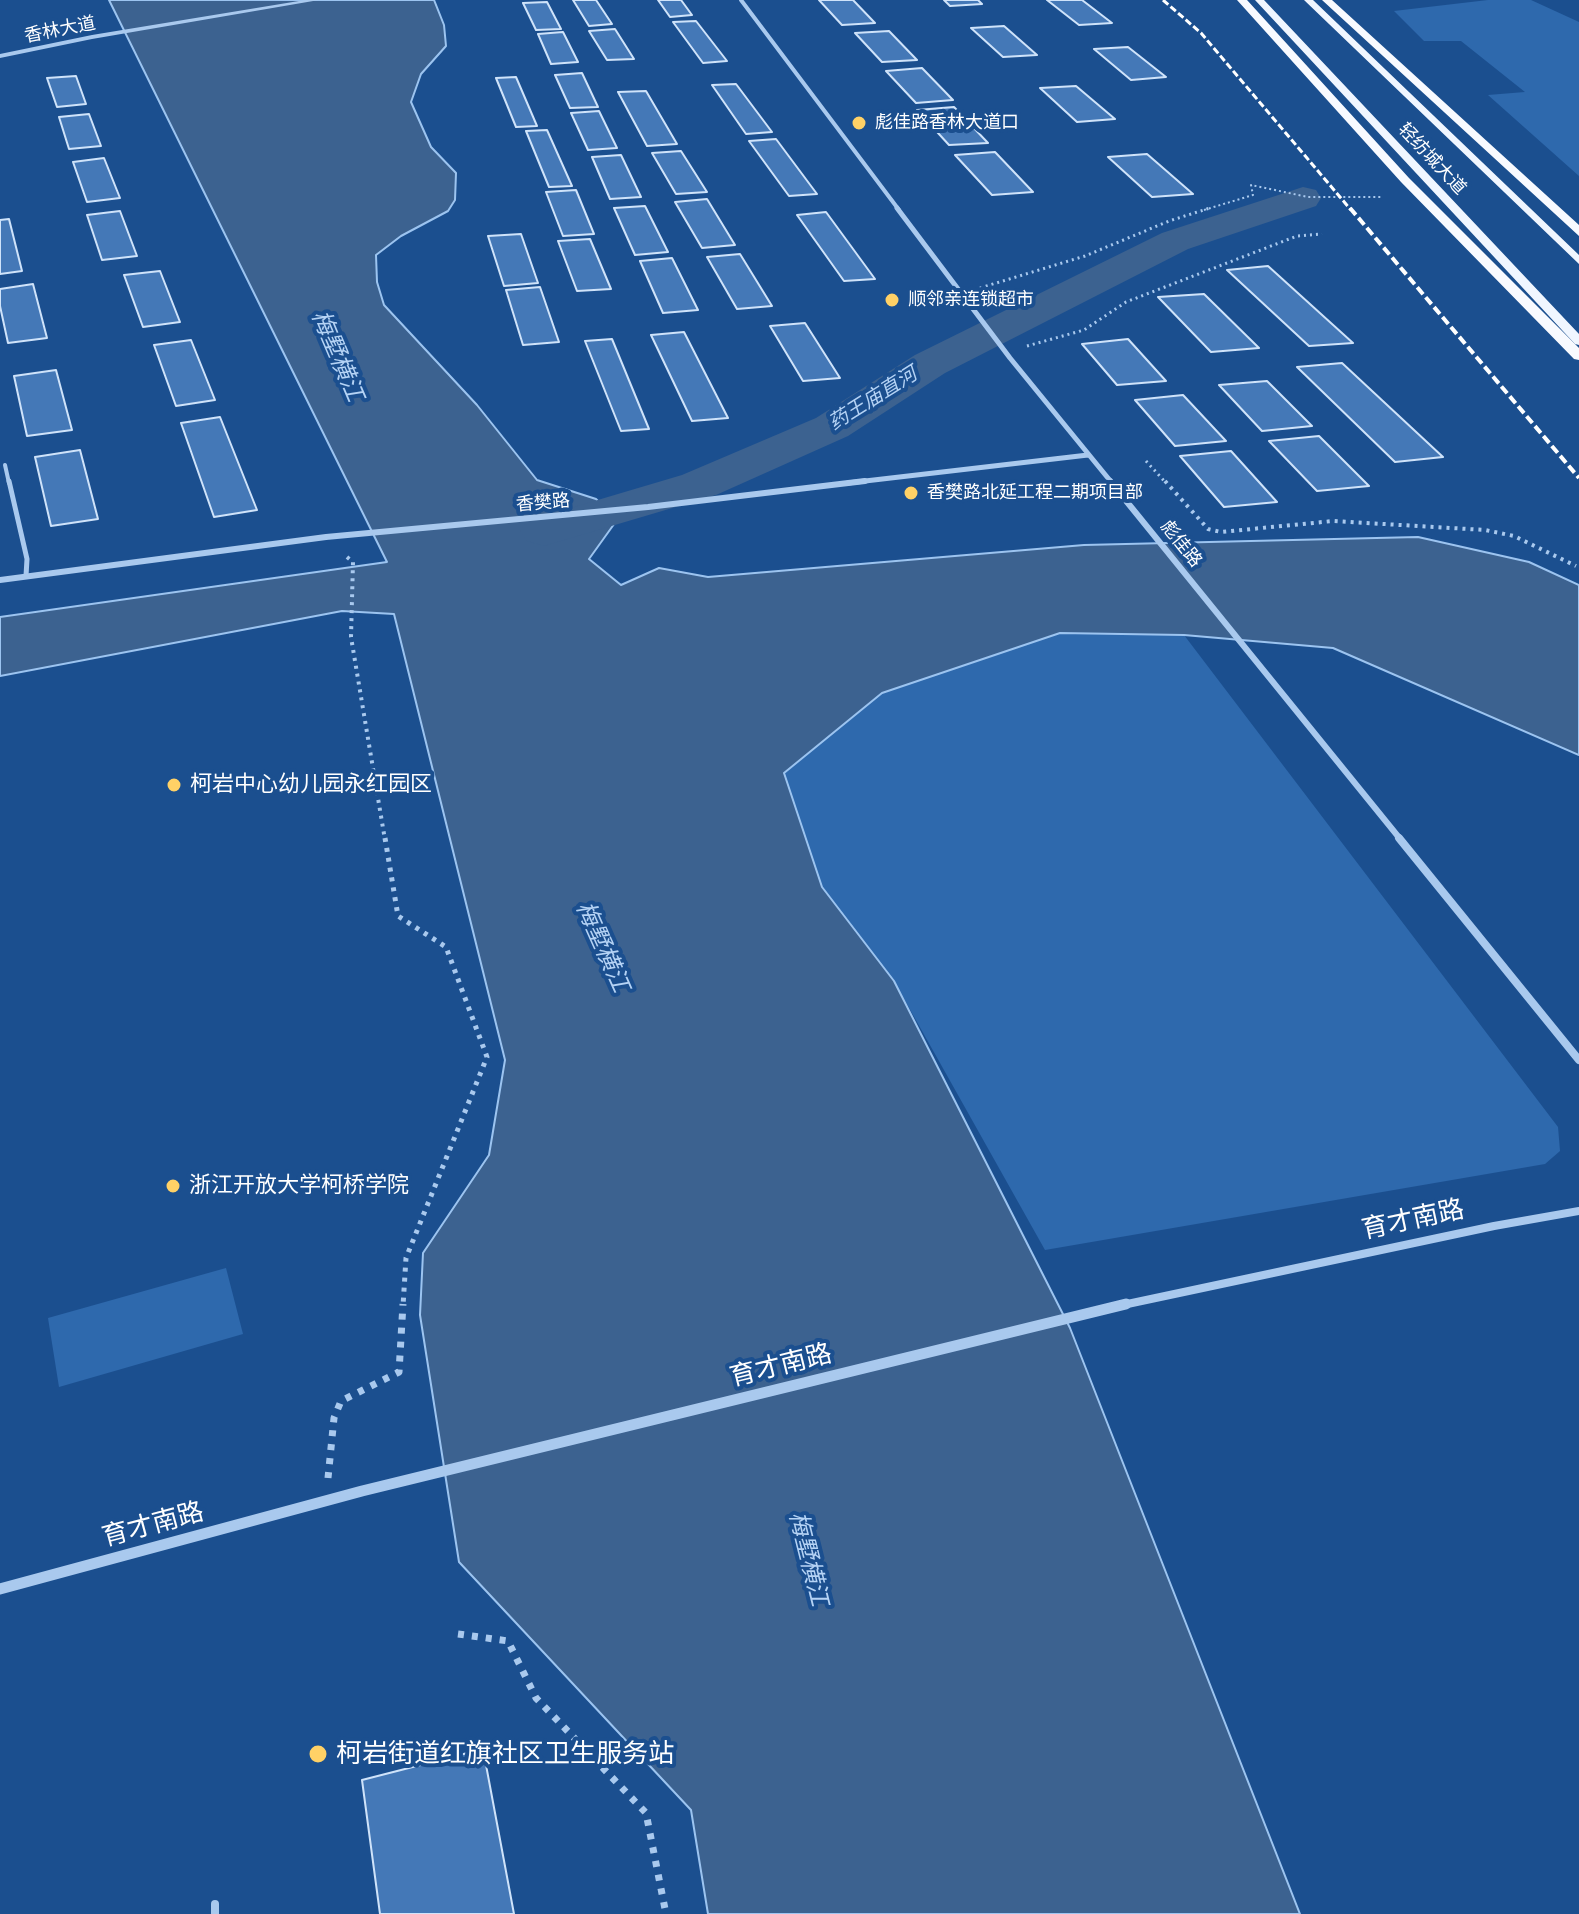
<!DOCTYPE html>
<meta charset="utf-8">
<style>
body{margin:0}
canvas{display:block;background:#1b4f8f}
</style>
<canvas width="1579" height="1914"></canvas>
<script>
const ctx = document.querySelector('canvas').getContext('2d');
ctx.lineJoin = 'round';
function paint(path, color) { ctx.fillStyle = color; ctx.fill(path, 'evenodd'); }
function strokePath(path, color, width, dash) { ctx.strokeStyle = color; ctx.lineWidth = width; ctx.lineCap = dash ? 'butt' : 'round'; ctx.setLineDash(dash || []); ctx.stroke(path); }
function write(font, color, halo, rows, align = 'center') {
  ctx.font = font + ' Rubik,"Noto Sans SC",sans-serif'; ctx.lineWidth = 8; ctx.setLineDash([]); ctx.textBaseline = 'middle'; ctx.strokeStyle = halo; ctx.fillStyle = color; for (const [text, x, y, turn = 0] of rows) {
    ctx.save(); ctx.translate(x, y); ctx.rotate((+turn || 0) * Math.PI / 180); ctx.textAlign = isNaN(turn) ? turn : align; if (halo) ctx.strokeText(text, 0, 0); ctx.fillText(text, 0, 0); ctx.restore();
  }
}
const green = new Path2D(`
 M 1488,0 L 1531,0 L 1579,22 L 1579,176 L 1488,95 L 1525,92 L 1461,41 L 1424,41 L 1394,11 Z
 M 1060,633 L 1184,635 L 1558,1127 L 1560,1151 L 1545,1164 L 1045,1250 L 894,981 L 822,887 L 784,773 L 882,693 Z
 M 226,1268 L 243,1334 L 59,1387 L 48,1318 Z`);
const water = new Path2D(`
 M 109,0 L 434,0 L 444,25 L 446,46 L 421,74 L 411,102 L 431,147 L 456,173 L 455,200 L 448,211 L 401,236 L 376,255 L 377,282 L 384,305 L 477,405 L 537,480 L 596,499 L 617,520 L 589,559 L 621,585 L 659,568 L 708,577 L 1084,545 L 1418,537 L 1529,562 L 1579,585 L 1579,755 L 1333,648 L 1184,635 L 1060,633 L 882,693 L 784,773 L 822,887 L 894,981 L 1070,1328 L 1300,1914 L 708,1914 L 691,1810 L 459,1562 L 420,1315 L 423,1253 L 489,1155 L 505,1060 L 394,614 L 342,611 L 0,676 L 0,617 L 387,562 Z`);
const river = new Path2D(`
 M 1303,187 L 1316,190 L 1321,198 L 1316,206 L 1188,249 L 945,373 L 848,436 L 716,495 L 544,546 L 527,541 L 520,531 L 527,521 L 682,475 L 816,418 L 915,355 L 1162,233 Z`);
const building = new Path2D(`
 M 573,0 L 596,0 L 612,24 L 589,26 Z
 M 658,0 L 681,0 L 692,15 L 670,17 Z
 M 819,0 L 853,0 L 875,23 L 842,25 Z
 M 944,0 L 978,0 L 982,4 L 950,6 Z
 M 1047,0 L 1082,0 L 1112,23 L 1079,25 Z
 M 547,2 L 561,29 L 536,30 L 523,3 Z
 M 696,21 L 727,61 L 703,63 L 673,22 Z
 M 1004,26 L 1037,55 L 1003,57 L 971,28 Z
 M 615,29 L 634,59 L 607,60 L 589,31 Z
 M 889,31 L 917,60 L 882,62 L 855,33 Z
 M 563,32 L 578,62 L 551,64 L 538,34 Z
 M 1128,47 L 1166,77 L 1131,80 L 1094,49 Z
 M 922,68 L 953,100 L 916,103 L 886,71 Z
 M 582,73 L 598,107 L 570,108 L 555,75 Z
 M 76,76 L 86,104 L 57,107 L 47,78 Z
 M 516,77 L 537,126 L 516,127 L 496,78 Z
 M 736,84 L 772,132 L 746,134 L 712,85 Z
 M 1076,86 L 1115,119 L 1077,122 L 1040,88 Z
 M 646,91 L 677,144 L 647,146 L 618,92 Z
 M 954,107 L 988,143 L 949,145 L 917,110 Z
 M 599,111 L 617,148 L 588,150 L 571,113 Z
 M 89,114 L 101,146 L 69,149 L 59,117 Z
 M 547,130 L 572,186 L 549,187 L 526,131 Z
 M 776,139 L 817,194 L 789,196 L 749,141 Z
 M 681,151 L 707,192 L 676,194 L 652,153 Z
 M 995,152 L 1033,192 L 992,195 L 955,155 Z
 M 1147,154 L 1193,194 L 1152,197 L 1108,157 Z
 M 621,155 L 641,197 L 610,199 L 592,157 Z
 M 104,158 L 120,198 L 87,202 L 73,162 Z
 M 576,190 L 594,234 L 563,236 L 546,192 Z
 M 707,199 L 735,245 L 702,248 L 675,202 Z
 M 645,206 L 668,252 L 635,255 L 614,208 Z
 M 120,211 L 137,256 L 102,260 L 87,215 Z
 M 826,212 L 875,279 L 844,281 L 797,215 Z
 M 9,219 L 22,271 L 0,274 L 0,220 Z
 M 521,234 L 538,283 L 504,286 L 488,236 Z
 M 590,239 L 611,289 L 577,291 L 558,241 Z
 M 740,254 L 772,306 L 737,309 L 707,257 Z
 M 672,258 L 698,310 L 663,313 L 640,261 Z
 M 1268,266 L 1353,343 L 1309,346 L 1227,270 Z
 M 160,271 L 180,322 L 143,327 L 124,275 Z
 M 33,284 L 47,338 L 8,343 L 0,306 L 0,289 Z
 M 540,287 L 559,342 L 523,345 L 506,290 Z
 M 1204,294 L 1259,348 L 1211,352 L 1158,297 Z
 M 805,323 L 840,378 L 803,381 L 770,326 Z
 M 684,332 L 728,418 L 692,421 L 651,335 Z
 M 612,339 L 649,429 L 621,431 L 585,341 Z
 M 1128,339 L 1166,381 L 1117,385 L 1082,344 Z
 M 191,340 L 215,400 L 176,406 L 154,345 Z
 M 1342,363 L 1443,457 L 1395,462 L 1297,367 Z
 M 56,370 L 72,430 L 27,436 L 14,376 Z
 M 1267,381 L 1312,426 L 1262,431 L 1219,385 Z
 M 1183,395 L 1226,441 L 1175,446 L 1135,400 Z
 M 220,417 L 257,510 L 214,517 L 181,423 Z
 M 1319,436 L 1369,486 L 1317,491 L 1269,441 Z
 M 80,450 L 98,519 L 51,526 L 35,457 Z
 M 1231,451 L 1277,502 L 1224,507 L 1180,456 Z
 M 483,1749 L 514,1914 L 380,1914 L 362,1780 Z`);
const pathFar4 = new Path2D(`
 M 1204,210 L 1253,195 L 1251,185 L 1308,197 L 1382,197`);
const pathFar3 = new Path2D(`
 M 980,288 L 1085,256 L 1169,221 L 1210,208
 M 1027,346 L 1084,330 L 1126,302 L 1297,236 L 1322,234
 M 1146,461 L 1166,483`);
const pathFar2 = new Path2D(`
 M 1165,481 L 1208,529 L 1221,532 L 1333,521 L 1485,530 L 1514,536 L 1576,566
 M 347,557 L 353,562 L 351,637 L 385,840`);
const pathFar1 = new Path2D(`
 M 385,838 L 398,916 L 446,947 L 487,1057 L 406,1258 L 403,1306`);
const path = new Path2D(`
 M 328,1478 L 334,1418 L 341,1401 L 399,1372 L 403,1304
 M 458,1634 L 508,1641 L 536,1698 L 646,1813 L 666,1914`);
const serviceFar2 = new Path2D(`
 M 5,465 L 9,483`);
const serviceFar1 = new Path2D(`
 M 9,481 L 27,559 L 26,576`);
const service = new Path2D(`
 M 215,1904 L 215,1914`);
const minorFar4 = new Path2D(`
 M 741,0 L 899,210`);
const minorFar3 = new Path2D(`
 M 897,208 L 1010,358 L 1112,483
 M 848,483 L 1088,455`);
const minorFar2 = new Path2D(`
 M 1110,481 L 1401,840
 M 0,580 L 326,537 L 648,507 L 865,481`);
const minorFar1 = new Path2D(`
 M 1399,838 L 1579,1060
 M 1118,1306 L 1494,1226 L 1579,1211`);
const minor = new Path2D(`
 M 0,1589 L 362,1491 L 1126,1304`);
const tertiary = new Path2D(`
 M 305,0 L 319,0 L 92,39 L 0,58 L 0,54 L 92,35 Z`);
const primary = new Path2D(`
 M 1255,0 L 1264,0 L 1579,334 L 1579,345 L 1575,344 Z
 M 1304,0 L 1313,0 L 1579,255 L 1579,264 Z`);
const trunk = new Path2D(`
 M 1237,0 L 1247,0 L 1409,178 L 1579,348 L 1579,360 L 1574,359 L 1401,182 Z
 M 1322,0 L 1332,0 L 1579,225 L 1579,236 Z`);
const railFar1 = new Path2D(`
 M 1163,0 L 1201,33 L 1351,210`);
const rail = new Path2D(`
 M 1350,208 L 1579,478`);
const markers = [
 [859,123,8,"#ffd166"],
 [892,300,8,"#ffd166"],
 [911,493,8,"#ffd166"],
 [174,785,8,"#ffd166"],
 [173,1186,8,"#ffd166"],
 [318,1754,10,"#ffd166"]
];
const farStreetnames = [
 ["香林大道",60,30,-11],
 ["轻纺城大道",1432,159,47],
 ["香樊路",543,503,-5],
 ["彪佳路",1181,544,51]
];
const farPoinames = [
 ["彪佳路香林大道口",875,123],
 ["顺邻亲连锁超市",908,300],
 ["香樊路北延工程二期项目部",927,493]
];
const farWaternames = [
 ["药王庙直河",873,399,-32]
];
const poiNames = [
 ["柯岩中心幼儿园永红园区",190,785],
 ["浙江开放大学柯桥学院",189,1186]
];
const waterNames = [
 ["梅墅横江",337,356,67],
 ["梅墅横江",602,947,66],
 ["梅墅横江",808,1559,76]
];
const nearStreetnames = [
 ["育才南路",1413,1220,-12],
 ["育才南路",781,1366,-14],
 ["育才南路",153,1525,-15]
];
const nearPoinames = [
 ["柯岩街道红旗社区卫生服务站",336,1754]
];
paint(green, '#2e69ad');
paint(water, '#3c6290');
strokePath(water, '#9cc4f0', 2);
paint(river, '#3c6290');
paint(building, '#4478b7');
strokePath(building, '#cfe3fa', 2);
strokePath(pathFar4, '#a9c9ee', 2, [2, 3]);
strokePath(pathFar3, '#a9c9ee', 3, [2, 4]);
strokePath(pathFar2, '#a9c9ee', 4, [3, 5]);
strokePath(pathFar1, '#a9c9ee', 5, [4, 6]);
strokePath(path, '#a9c9ee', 7, [6, 8]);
strokePath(serviceFar2, '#a9c9ee', 4);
strokePath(serviceFar1, '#a9c9ee', 5);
strokePath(service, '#a9c9ee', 8);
strokePath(minorFar4, '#a9c9ee', 4);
strokePath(minorFar3, '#a9c9ee', 5);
strokePath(minorFar2, '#a9c9ee', 6);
strokePath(minorFar1, '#a9c9ee', 8);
strokePath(minor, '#a9c9ee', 11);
paint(tertiary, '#a9c9ee');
paint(primary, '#f0f6ff');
paint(trunk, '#f8faff');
strokePath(railFar1, '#fff', 3, [7, 3]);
strokePath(rail, '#fff', 4, [9, 4]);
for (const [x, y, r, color] of markers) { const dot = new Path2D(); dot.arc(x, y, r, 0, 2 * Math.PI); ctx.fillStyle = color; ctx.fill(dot); strokePath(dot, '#1b4f8f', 3); }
write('18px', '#fff', '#1b4f8f', farStreetnames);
write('18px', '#fff', '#1b4f8f', farPoinames, 'left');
write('italic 20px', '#b5d3f5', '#1b4f8f', farWaternames);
write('22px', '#fff', '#1b4f8f', poiNames, 'left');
write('italic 24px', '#b5d3f5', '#1b4f8f', waterNames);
write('26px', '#fff', '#1b4f8f', nearStreetnames);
write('26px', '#fff', '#1b4f8f', nearPoinames, 'left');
</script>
